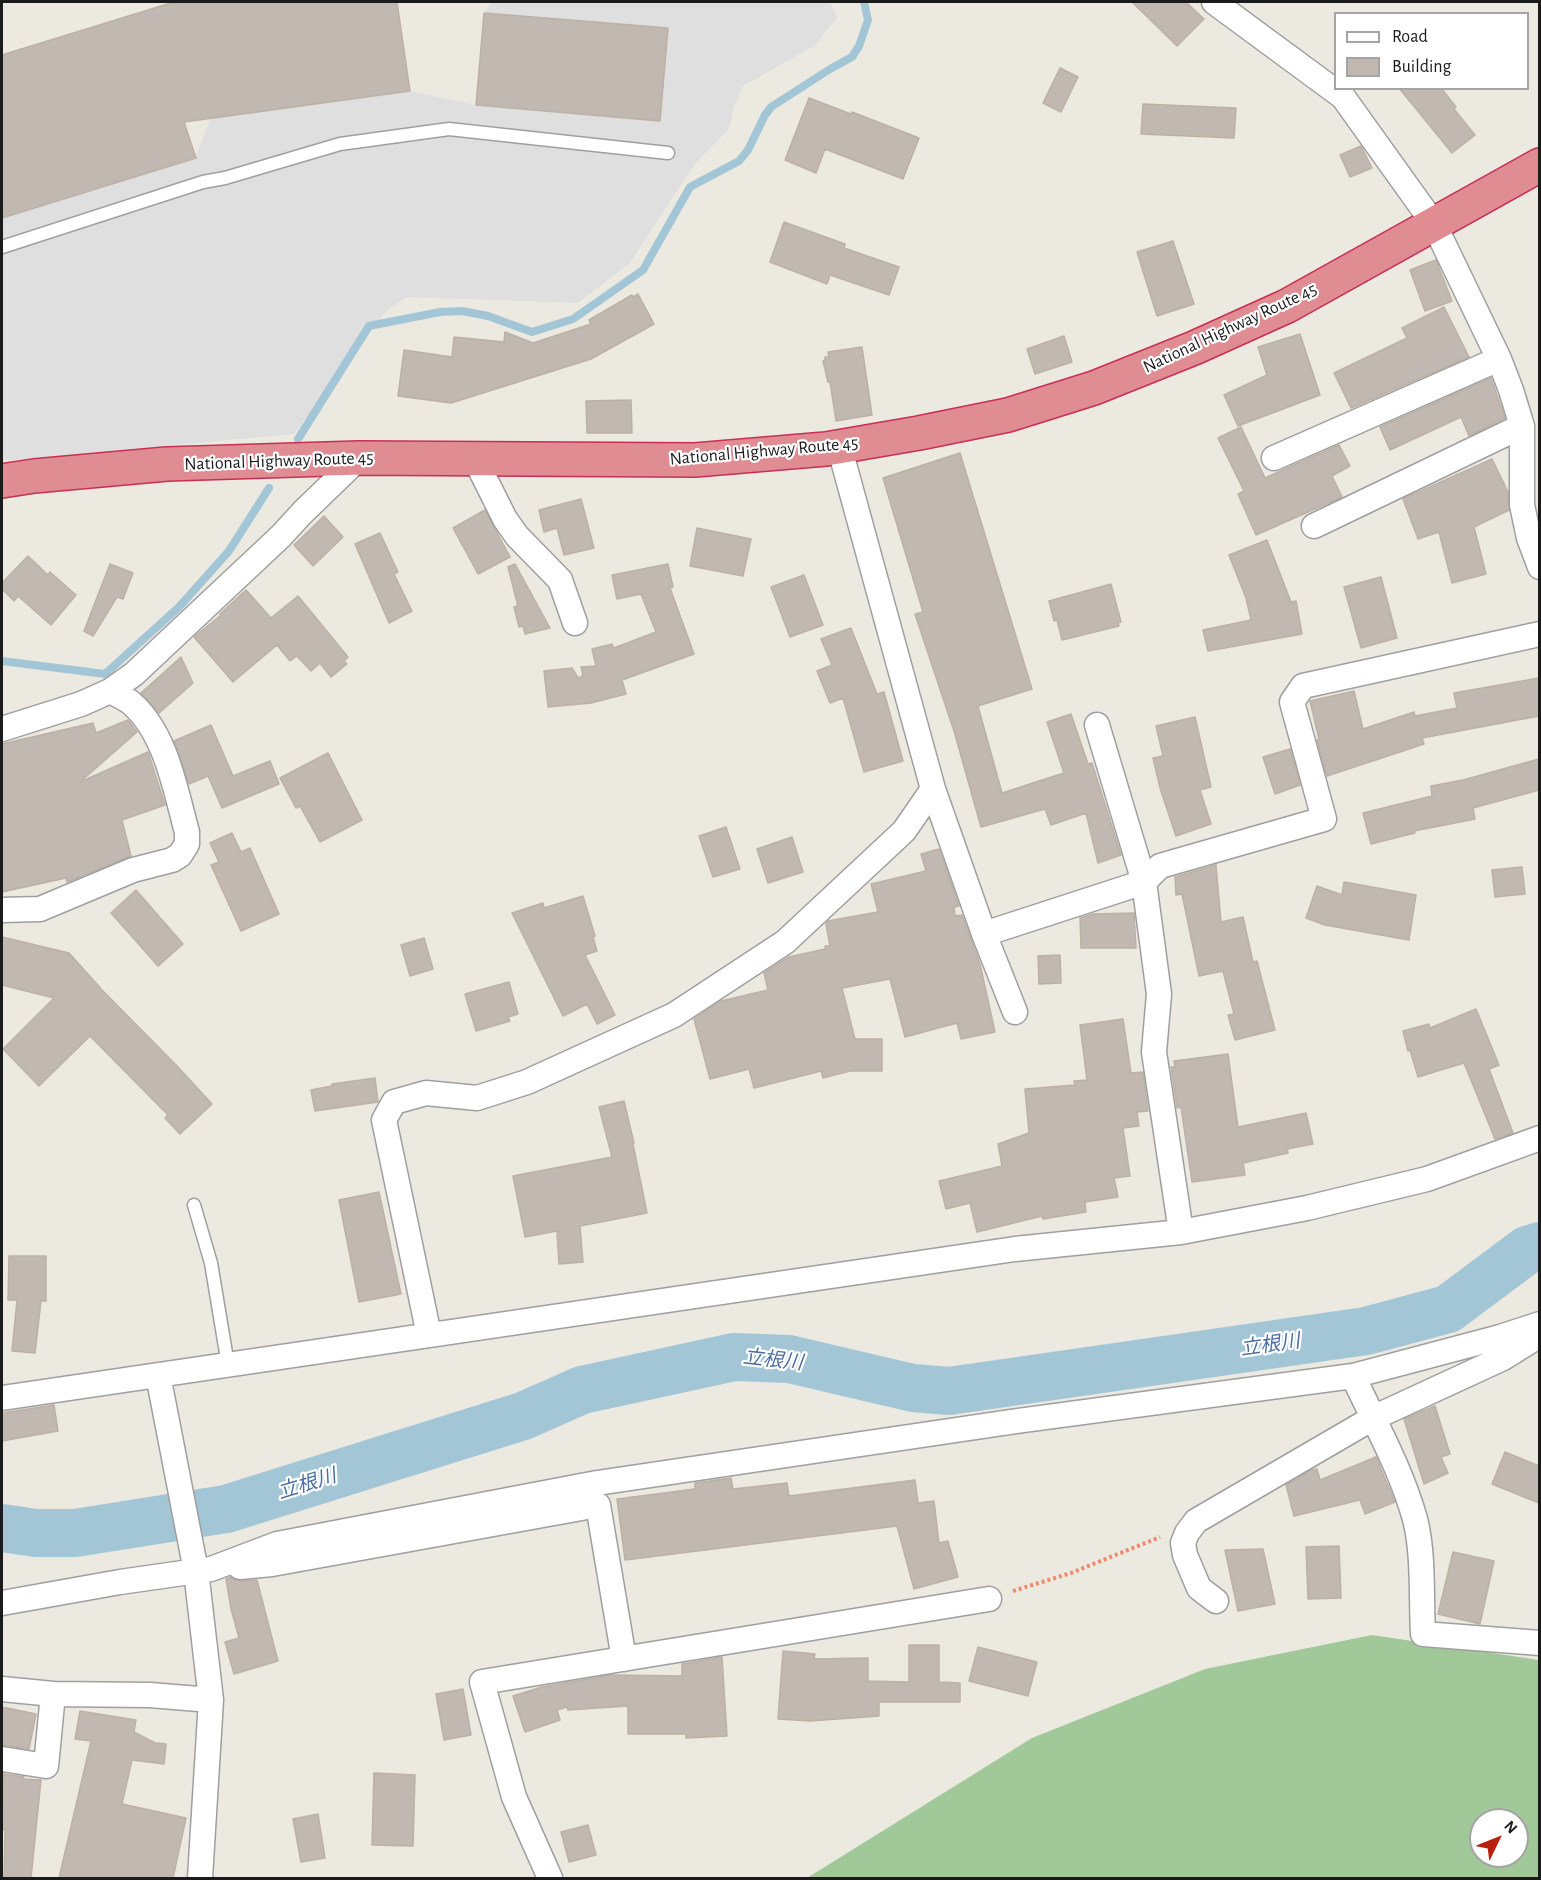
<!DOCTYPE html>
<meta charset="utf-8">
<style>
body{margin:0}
#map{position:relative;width:1541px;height:1880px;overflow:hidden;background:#ece9e1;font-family:"Alegreya Sans",sans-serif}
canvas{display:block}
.frame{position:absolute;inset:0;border:3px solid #1b1b1b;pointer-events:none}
.legend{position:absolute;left:1334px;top:12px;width:195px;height:78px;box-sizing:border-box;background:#fff;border:2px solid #a4a4a4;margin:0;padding:8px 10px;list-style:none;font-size:18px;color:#1b1b1b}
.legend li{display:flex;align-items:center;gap:12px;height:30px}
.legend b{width:30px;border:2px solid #a4a4a4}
.north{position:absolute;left:1469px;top:1808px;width:60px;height:60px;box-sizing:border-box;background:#fff;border:2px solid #a4a4a4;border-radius:50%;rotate:47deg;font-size:16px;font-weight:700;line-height:24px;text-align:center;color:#1b1b1b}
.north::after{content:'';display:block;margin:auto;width:21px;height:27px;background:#b8200d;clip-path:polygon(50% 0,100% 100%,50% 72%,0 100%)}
</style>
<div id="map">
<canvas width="1541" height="1880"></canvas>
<div class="frame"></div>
<ul class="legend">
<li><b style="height:8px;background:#fff"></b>Road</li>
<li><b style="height:16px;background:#c0b8b1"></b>Building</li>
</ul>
<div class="north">N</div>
</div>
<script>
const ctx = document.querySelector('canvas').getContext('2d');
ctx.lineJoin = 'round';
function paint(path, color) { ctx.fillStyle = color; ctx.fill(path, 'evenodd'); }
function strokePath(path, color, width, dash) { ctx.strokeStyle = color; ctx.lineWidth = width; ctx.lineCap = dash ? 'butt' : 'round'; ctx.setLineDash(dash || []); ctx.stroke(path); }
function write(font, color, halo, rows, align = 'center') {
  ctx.font = font + ' "Alegreya Sans","Noto Sans JP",sans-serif'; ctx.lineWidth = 4.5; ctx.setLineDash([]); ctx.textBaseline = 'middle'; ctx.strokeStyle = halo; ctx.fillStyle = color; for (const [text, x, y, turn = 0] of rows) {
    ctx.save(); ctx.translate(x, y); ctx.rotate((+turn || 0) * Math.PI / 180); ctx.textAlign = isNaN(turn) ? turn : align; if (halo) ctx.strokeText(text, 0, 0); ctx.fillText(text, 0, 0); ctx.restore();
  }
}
const forest = new Path2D(`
 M 1372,1635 L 1539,1660 L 1539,1878 L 807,1878 L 1032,1738 L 1205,1669 ZM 1481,1820 L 1517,1820 L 1517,1856 L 1481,1856 Z`);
const parking = new Path2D(`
 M 492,2 L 830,2 L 837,18 L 814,46 L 743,86 L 734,107 L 729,129 L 694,165 L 630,263 L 578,303 L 407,297 L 387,310 L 294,434 L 2,461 L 2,218 L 195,158 L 211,118 L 410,91 L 476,105 L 660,120 L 667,28 L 484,13 Z`);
const stream = new Path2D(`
 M 298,439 L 369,326 L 440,312 L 462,311 L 488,316 L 532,332 L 573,319 L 643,270 L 690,187 L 739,161 L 748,150 L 765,115 L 771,107 L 830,69 L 852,57 L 859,46 L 868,20 L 864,2
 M 2,661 L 105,674 L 179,607 L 229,551 L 269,488`);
const river = new Path2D(`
 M 2,1528 L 36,1533 L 75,1533 L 226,1509 L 523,1416 L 582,1390 L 734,1357 L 789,1359 L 913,1388 L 949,1391 L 1366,1331 L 1448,1309 L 1527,1250 L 1540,1246`);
const building = new Path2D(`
 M 174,2 L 397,2 L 410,91 L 184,122 L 196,158 L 2,218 L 2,55 Z
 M 1132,2 L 1186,2 L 1204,19 L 1177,46 Z
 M 484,13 L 668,28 L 660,121 L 476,105 Z
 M 1060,68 L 1078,77 L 1061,112 L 1043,103 Z
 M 1399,88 L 1441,88 L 1456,107 L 1454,109 L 1475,135 L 1452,153 Z
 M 809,98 L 851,114 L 852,112 L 919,138 L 903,179 L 825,149 L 816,173 L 785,160 Z
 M 1143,104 L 1236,108 L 1234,138 L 1141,134 Z
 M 1361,146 L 1372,168 L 1350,177 L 1340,155 Z
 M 784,222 L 845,244 L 844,248 L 899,267 L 889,295 L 830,275 L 827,284 L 770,262 Z
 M 1173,241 L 1194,304 L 1157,316 L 1137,252 Z
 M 1436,260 L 1452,301 L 1425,311 L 1410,270 Z
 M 638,294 L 654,324 L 591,359 L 451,403 L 398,396 L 404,350 L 452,357 L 454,337 L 504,342 L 505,332 L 533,343 L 591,324 L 589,320 L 632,295 L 633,297 Z
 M 1444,307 L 1469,357 L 1351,408 L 1334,373 L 1407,338 L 1402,328 Z
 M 1300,334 L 1320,395 L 1238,426 L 1224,395 L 1267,375 L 1258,347 Z
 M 1064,336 L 1072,362 L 1035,374 L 1027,349 Z
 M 862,347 L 872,415 L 836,421 L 830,382 L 828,382 L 823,361 L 825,360 L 825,357 L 829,357 L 828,352 Z
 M 1491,378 L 1505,418 L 1469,436 L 1461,417 L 1390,450 L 1380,427 Z
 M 631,400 L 632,433 L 587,433 L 586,401 Z
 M 1241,427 L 1265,478 L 1339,445 L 1350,466 L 1332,476 L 1342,497 L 1256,535 L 1238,494 L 1244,491 L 1218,438 Z
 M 960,453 L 1032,689 L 978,706 L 1002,793 L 1064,773 L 1047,722 L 1071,714 L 1088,764 L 1092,763 L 1121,855 L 1098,863 L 1086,813 L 1051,825 L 1045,809 L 981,827 L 954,731 L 915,614 L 923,612 L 883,478 Z
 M 1492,459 L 1508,492 L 1509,510 L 1474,527 L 1486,574 L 1452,583 L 1439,532 L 1418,539 L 1403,499 Z
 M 581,499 L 594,548 L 564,555 L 557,528 L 544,532 L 539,510 Z
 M 485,510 L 510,557 L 478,574 L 453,528 Z
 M 324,516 L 343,537 L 313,566 L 294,545 Z
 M 697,528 L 751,539 L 743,576 L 690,566 Z
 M 380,533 L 398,572 L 394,574 L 412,611 L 389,623 L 355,544 Z
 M 1267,540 L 1291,602 L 1296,601 L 1302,634 L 1208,651 L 1203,630 L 1251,620 L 1246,598 L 1229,555 Z
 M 28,556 L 48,575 L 50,572 L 76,595 L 51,625 L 18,596 L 14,601 L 2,589 L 2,583 Z
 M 110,564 L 133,573 L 123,599 L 117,597 L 93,636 L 84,631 Z
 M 515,564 L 550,628 L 525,634 L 523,626 L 519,627 L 514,607 L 518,606 L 508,567 Z
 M 668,564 L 673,587 L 670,588 L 694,654 L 622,680 L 626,694 L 591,703 L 548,707 L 544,671 L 572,668 L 578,678 L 583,676 L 581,667 L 596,666 L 592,649 L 612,644 L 614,648 L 656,632 L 641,594 L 617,599 L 612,575 Z
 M 804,575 L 823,625 L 790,637 L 771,587 Z
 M 1381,577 L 1397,638 L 1361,648 L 1344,587 Z
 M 1111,584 L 1121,622 L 1118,623 L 1119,626 L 1062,640 L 1057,620 L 1054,621 L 1049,601 Z
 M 246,590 L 271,618 L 298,596 L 348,657 L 344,661 L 347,664 L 331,677 L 320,663 L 311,671 L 297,656 L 290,661 L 277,645 L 233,682 L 194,637 L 221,615 L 220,614 Z
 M 851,628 L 877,694 L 884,692 L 903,761 L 864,772 L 843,698 L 830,703 L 817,671 L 832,665 L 821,639 Z
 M 181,657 L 193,683 L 159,713 L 141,693 Z
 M 1539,678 L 1539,716 L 1422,738 L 1424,744 L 1327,776 L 1317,740 L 1319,739 L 1310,701 L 1354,691 L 1363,729 L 1414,712 L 1415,716 L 1457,708 L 1454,693 Z
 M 1195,717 L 1211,787 L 1200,790 L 1211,824 L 1176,836 L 1160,788 L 1153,758 L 1163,756 L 1156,726 Z
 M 128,720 L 137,732 L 80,782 L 148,752 L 165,805 L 122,820 L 131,856 L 67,882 L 66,878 L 2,892 L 2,744 L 93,723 L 96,733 Z
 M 211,725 L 233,776 L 270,761 L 279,784 L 222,808 L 208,776 L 189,784 L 174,741 Z
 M 1290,749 L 1300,785 L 1275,794 L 1263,757 Z
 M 328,753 L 362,820 L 320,842 L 300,806 L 296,808 L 280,778 Z
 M 1539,759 L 1539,790 L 1473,808 L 1475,819 L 1414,831 L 1415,833 L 1371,844 L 1363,813 L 1432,796 L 1431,786 L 1463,780 Z
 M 726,827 L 740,869 L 713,877 L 699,836 Z
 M 232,833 L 241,852 L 250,848 L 279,914 L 241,931 L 211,865 L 219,862 L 210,843 Z
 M 792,837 L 803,872 L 768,883 L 757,849 Z
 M 939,849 L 959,906 L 954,907 L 955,916 L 962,915 L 980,964 L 995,1032 L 961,1039 L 957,1023 L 905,1037 L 890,979 L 842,988 L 855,1039 L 882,1039 L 882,1071 L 850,1071 L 823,1078 L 821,1071 L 754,1088 L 749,1069 L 710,1079 L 694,1019 L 721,1001 L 768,990 L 764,973 L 789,957 L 825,949 L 825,946 L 830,946 L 826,924 L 828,921 L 878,912 L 871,884 L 926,871 L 921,854 Z
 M 1216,865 L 1221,922 L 1243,917 L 1253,962 L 1257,961 L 1275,1030 L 1235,1040 L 1228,1015 L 1234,1014 L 1223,971 L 1199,976 L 1182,894 L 1176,895 L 1175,877 Z
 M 1522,867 L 1525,894 L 1495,897 L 1492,870 Z
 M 1344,882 L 1416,895 L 1409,940 L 1325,925 L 1306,918 L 1317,886 L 1342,895 Z
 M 136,890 L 183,944 L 158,966 L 111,913 Z
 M 583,896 L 595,936 L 593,937 L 597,951 L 585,955 L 615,1015 L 597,1024 L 587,1004 L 563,1016 L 512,913 L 543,903 L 544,908 Z
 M 1134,913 L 1136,948 L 1081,948 L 1080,918 L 1093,914 Z
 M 2,937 L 69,953 L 103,991 L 178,1067 L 212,1104 L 180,1134 L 165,1118 L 168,1115 L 90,1036 L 39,1086 L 3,1049 L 54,998 L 2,985 Z
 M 424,938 L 433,969 L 410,976 L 401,945 Z
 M 1060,955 L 1061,983 L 1039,984 L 1038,956 Z
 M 509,982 L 518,1014 L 508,1017 L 510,1021 L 476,1031 L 465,994 Z
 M 1476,1009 L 1499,1065 L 1489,1069 L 1513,1133 L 1495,1139 L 1464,1063 L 1418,1077 L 1410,1050 L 1408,1051 L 1403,1031 L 1429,1024 L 1430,1028 Z
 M 1123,1019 L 1131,1073 L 1143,1072 L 1148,1111 L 1137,1112 L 1139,1126 L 1123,1128 L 1130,1176 L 1114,1178 L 1118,1197 L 1085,1202 L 1086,1212 L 1043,1219 L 1042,1216 L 977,1232 L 970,1203 L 946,1209 L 939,1181 L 1002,1166 L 998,1144 L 1029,1133 L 1025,1089 L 1075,1085 L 1074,1081 L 1087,1080 L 1080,1025 Z
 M 1228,1054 L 1238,1127 L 1306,1113 L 1313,1144 L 1287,1149 L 1288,1153 L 1243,1163 L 1245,1175 L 1192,1182 L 1181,1107 L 1177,1108 L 1171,1067 L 1175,1067 L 1174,1061 Z
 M 375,1078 L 378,1102 L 315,1111 L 311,1090 L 332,1086 L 332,1084 Z
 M 624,1101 L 634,1143 L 633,1144 L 647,1213 L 580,1226 L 583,1262 L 559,1264 L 557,1231 L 525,1237 L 513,1176 L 612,1157 L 599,1107 Z
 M 379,1192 L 401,1294 L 359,1302 L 339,1200 Z
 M 9,1256 L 46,1256 L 46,1301 L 41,1301 L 35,1353 L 12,1351 L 17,1300 L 8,1300 Z
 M 54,1405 L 58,1431 L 2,1441 L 2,1413 Z
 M 1435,1406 L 1450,1454 L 1441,1457 L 1448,1473 L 1424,1484 L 1404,1419 Z
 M 1505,1452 L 1539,1466 L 1539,1503 L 1492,1484 Z
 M 1376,1457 L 1395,1502 L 1365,1514 L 1360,1500 L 1294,1516 L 1286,1485 L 1312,1470 L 1317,1469 L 1320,1480 Z
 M 731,1478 L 733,1489 L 787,1483 L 789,1496 L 915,1480 L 918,1503 L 934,1501 L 939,1543 L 948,1541 L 958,1577 L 914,1589 L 897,1526 L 625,1560 L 617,1499 L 695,1489 L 695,1483 Z
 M 1339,1546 L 1341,1598 L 1308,1599 L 1306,1547 Z
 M 1263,1549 L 1275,1604 L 1238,1611 L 1225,1550 Z
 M 1453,1552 L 1494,1561 L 1480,1624 L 1438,1614 Z
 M 231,1577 L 241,1581 L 257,1580 L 278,1661 L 234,1674 L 225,1642 L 239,1638 L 231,1609 L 226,1579 Z
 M 909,1645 L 939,1645 L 939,1682 L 960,1683 L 960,1702 L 879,1702 L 879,1716 L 810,1721 L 778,1719 L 783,1651 L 815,1654 L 814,1659 L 868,1658 L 868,1681 L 909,1682 Z
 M 978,1647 L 1037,1662 L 1028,1696 L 969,1681 Z
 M 722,1657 L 727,1736 L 686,1738 L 686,1734 L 628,1734 L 628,1706 L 568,1710 L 567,1707 L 557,1710 L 560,1720 L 525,1732 L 513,1696 L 542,1687 L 611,1675 L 682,1676 L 682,1664 Z
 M 463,1689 L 471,1735 L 444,1740 L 436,1694 Z
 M 2,1707 L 36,1714 L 29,1749 L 2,1745 Z
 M 80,1711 L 136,1720 L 134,1732 L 155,1743 L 166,1744 L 164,1764 L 132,1760 L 122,1804 L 186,1818 L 173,1878 L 59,1878 L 91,1741 L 75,1739 Z
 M 374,1773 L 415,1775 L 413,1846 L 372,1845 Z
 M 3,1774 L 24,1777 L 23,1779 L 41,1780 L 31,1878 L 4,1878 L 5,1830 L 2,1829 Z
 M 318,1814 L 325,1858 L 301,1862 L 293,1819 Z
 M 588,1825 L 596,1855 L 569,1862 L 561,1832 Z`);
const path = new Path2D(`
 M 1013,1591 L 1071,1573 L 1160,1537`);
const lane = new Path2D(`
 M 2,247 L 203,182 L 225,178 L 340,144 L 449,129 L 668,153
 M 194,1205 L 211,1263 L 228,1365`);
const street = new Path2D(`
 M 1214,2 L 1343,97 L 1434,224 L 1499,359 L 1511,390 L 1522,426 L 1522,505 L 1529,538 L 1540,567
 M 1274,458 L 1499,359
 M 475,459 L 505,519 L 517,536 L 560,580 L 575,623
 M 1314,526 L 1522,426
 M 1097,725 L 1144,882 L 1159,994 L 1154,1052 L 1181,1232
 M 2,729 L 81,704 L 110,691 L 134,674 L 281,536 L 303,512 L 359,458
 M 933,789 L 984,934 L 1144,882 L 1160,866 L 1324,819 L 1292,702 L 1303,686 L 1540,634
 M 2,910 L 40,909 L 133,870 L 172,860 L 180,855 L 187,844 L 187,832 C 175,789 166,732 130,702 C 124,698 116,694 110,691
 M 984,934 L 1015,1012
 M 429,1335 L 384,1120 L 394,1102 L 426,1093 L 477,1098 L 527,1082 L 674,1015 L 785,942 L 904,831 L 933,789 L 839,446
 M 158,1375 L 196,1571 L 211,1700 L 200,1878
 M 1353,1376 C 1375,1423 1401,1469 1415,1519 C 1424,1554 1421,1598 1423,1634 L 1540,1643
 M 2,1398 L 1015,1249 L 1181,1232 L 1307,1208 L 1427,1179 L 1540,1138
 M 240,1567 L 272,1564 L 598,1505 L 624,1659
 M 1216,1601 L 1199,1588 L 1185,1555 L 1183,1543 L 1187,1533 L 1196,1521 L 1373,1418 L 1503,1358 L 1540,1335
 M 2,1603 L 120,1582 L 211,1569 L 277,1544 L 597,1483 L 1017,1421 L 1353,1376 L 1500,1337 L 1540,1324
 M 2,1689 L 53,1694
 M 2,1759 L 46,1766 L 53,1694 L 150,1695 L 211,1700
 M 550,1878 L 514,1797 L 482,1682 L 989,1599`);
const highway = new Path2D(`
 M 2,481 L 34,476 L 167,464 L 359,458 L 695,460 L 826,449 L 919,433 L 1008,415 L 1094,388 L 1194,348 L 1287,306 L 1540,165`);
const streetNames = [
 ["National Highway Route 45",1230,328,-25],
 ["National Highway Route 45",764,451,-5],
 ["National Highway Route 45",279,461,-2]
];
const waterNames = [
 ["立根川",1270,1345,-8],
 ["立根川",773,1360,6],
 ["立根川",307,1484,-17]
];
paint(forest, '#a1c898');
paint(parking, '#dfdfdf');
strokePath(stream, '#a3c6d7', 8);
strokePath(river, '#a3c6d7', 48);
paint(building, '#c0b8b1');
strokePath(building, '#bcb1a4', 1.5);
strokePath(lane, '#9f9f9f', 15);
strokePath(street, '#9f9f9f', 27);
strokePath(highway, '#c82f53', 36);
strokePath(path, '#ef896e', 4, [3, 3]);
strokePath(lane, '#fff', 12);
strokePath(street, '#fff', 24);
strokePath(highway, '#df8c93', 33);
write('18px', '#1b1b1b', '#fff', streetNames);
write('italic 20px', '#4f6fa2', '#fff', waterNames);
</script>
